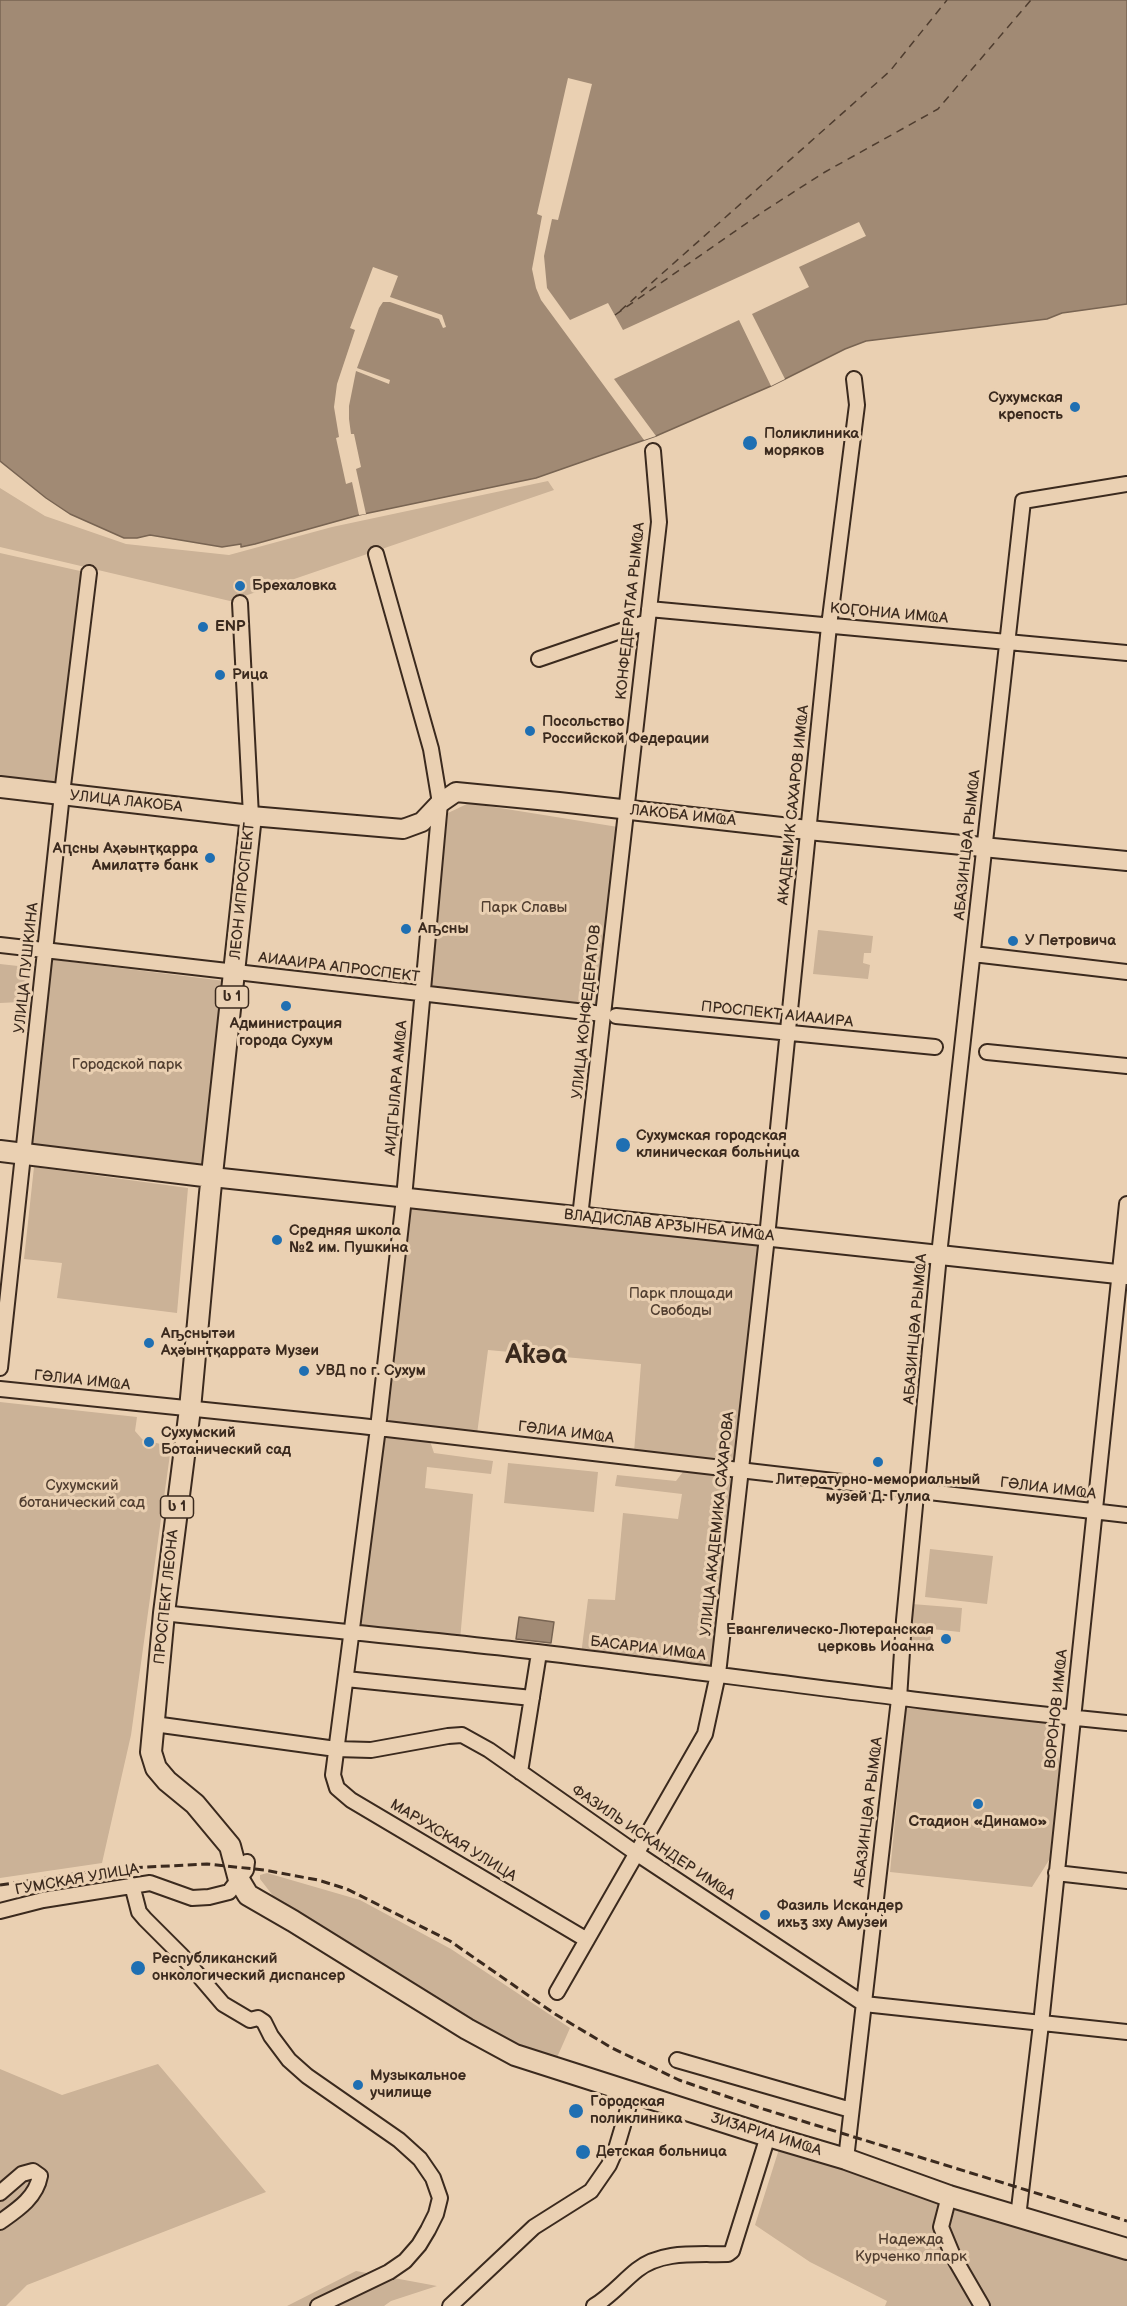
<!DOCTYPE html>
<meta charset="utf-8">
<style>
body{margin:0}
canvas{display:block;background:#ead0b2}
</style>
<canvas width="1127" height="2306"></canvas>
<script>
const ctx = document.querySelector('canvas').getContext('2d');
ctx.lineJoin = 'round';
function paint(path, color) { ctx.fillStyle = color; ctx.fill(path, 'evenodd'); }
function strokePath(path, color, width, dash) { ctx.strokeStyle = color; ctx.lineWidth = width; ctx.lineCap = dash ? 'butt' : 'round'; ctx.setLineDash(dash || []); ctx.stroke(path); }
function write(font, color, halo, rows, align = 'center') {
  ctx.font = font + ' "Balsamiq Sans","Noto Sans Georgian",sans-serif'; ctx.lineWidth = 6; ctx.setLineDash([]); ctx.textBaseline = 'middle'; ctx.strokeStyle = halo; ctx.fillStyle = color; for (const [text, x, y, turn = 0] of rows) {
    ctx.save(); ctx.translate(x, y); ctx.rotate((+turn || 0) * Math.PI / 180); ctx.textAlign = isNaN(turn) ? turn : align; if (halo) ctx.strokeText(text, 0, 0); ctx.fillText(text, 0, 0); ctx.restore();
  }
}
const green = new Path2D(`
 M 548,481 L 554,490 L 230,601 L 0,547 L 0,488 L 45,516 L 126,544 L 229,555 L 332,527 Z
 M 0,553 L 89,573 L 62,794 L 0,787 Z
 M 469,803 L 618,827 L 600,1004 L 430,990 L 448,813 Z
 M 818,930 L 873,936 L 871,953 L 864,953 L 863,963 L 870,965 L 868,979 L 813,974 Z
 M 47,959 L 225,981 L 206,1168 L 30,1148 Z
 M 0,964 L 27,967 L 21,1002 L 0,1003 Z
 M 34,1167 L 188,1188 L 177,1313 L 57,1298 L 62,1263 L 24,1259 Z
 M 407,1201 L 763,1238 L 735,1464 L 634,1452 L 641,1364 L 488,1350 L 477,1434 L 384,1423 Z
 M 0,1402 L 137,1417 L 135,1431 L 142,1439 L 171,1447 L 131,1735 L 102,1863 L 0,1878 Z
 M 383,1436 L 430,1441 L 434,1453 L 493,1461 L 491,1474 L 427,1467 L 425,1488 L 473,1494 L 460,1640 L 354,1630 Z
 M 508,1463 L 598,1472 L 594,1512 L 504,1503 Z
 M 686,1468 L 733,1473 L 713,1670 L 581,1655 L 588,1599 L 615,1600 L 623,1513 L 678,1519 L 682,1494 L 615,1486 L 617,1475 L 676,1481 Z
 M 930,1549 L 993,1556 L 987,1604 L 925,1597 Z
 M 912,1604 L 962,1608 L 960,1632 L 932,1629 L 930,1643 L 909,1641 Z
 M 906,1707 L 1053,1722 L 1062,1781 L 1057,1828 L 1051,1857 L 1032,1887 L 890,1872 Z
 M 267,1873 L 360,1900 L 451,1949 L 570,2028 L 555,2062 L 496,2037 L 274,1897 L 260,1879 L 260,1875 Z
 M 158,2064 L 266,2192 L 27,2285 L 6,2306 L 0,2306 L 0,2069 L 62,2095 Z
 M 780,2146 L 1127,2257 L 1127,2306 L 885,2306 L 887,2301 L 810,2262 L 755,2225 Z
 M 356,2271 L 437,2286 L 391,2301 L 384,2306 L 287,2306 Z`);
const water = new Path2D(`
 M 0,0 L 1127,0 L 1127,304 L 1062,313 L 1047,319 L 866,341 L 845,349 L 771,386 L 656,436 L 536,478 L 359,515 L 255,544 L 241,547 L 241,544 L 222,547 L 150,535 L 137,538 L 124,538 L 70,514 L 46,498 L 0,461 Z
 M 519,1617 L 554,1622 L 551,1643 L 516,1639 Z`);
const pier = new Path2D(`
 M 568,78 L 592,84 L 558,220 L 552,219 L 544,256 L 547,288 L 570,320 L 608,303 L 623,330 L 859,222 L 866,236 L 799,267 L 809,287 L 752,314 L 785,379 L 771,386 L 739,320 L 614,379 L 656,436 L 644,440 L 541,300 L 536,288 L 532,269 L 542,216 L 537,214 Z
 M 373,267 L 398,276 L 390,297 L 442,315 L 446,327 L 443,328 L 439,319 L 390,302 L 383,302 L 379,308 L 357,368 L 390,380 L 389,384 L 356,371 L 349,406 L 349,419 L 351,434 L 354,434 L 361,467 L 356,469 L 366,514 L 359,515 L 352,482 L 346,484 L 336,438 L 339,437 L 334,407 L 337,384 L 355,330 L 350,328 Z`);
const ferry = new Path2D(`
 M 620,311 L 890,71 L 947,0
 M 615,315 L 764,211 L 825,172 L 938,109 L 1031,0`);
const minor = new Path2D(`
 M 376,554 L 431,749 L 440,803 L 404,1198 L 378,1428 L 333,1775 L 337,1788 L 351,1800 L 587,1940
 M 240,603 L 251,816
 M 649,609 L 1127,653
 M 539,659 L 647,622
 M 0,945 L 603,1014
 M 973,954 L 1127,972
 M 616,1016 L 935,1047
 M 987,1052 L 1127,1066
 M 580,1217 L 659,522 L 653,451
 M 0,1368 L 62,794 L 89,573
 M 0,1389 L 361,1426 L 1127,1515
 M 164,1613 C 288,1627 413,1637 537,1652 C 734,1676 930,1704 1127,1723
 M 346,1679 L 532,1698
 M 154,1724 L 336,1749 L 371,1750 L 448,1736 L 462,1735 L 489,1750 L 636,1853 L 864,2004 L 1127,2032
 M 520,1772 L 539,1653
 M 1056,1873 L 1127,1881
 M 132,1885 L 139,1912 L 145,1919 L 182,1956 L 223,2004 L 250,2020 L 258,2018 L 264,2022 L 271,2036 L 289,2060 L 307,2076 L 399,2140 L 420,2159 L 433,2178 L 440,2198 L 436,2214 L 428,2230 L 419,2245 L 405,2261 L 389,2272 L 318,2306
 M 0,1911 L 43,1900 L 150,1883 L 192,1898 L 209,1897 L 229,1892 L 246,1870 L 247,1862
 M 557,1992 L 705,1734 L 718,1674 L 767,1237 L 829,626 L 857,405 L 854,379
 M 677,2060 L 851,2110
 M 846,2159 L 899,1699 L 904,1620 L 939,1255 L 1023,501 L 1127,484
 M 0,2193 L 22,2174 L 33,2171 L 40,2176 C 36,2198 17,2210 0,2222
 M 949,2196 L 941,2227 L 953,2256 L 982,2306
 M 1018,2217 L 1041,2024 L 1127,1204
 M 450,2306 L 534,2227 L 591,2191 L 609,2165 L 616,2149 L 633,2092
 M 594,2306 C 611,2296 622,2282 637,2270 C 662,2250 698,2255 728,2254 L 732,2251 L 768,2136`);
const major = new Path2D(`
 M 251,816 L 403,829 L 422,822 L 440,803 L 456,792 L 559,802 L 808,830 L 1127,861
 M 212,1177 L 1127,1275`);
const highway = new Path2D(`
 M 0,787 L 251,816 L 210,1193 L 190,1409 L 164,1613 L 151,1752 L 156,1768 L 167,1781 L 195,1804 L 230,1846 L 239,1880 L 248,1895 L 293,1921 L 467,2029 L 515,2055 L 768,2136 L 846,2159 L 949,2196 L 1127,2249
 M 0,1151 L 212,1177`);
const rail = new Path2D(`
 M 0,1885 L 108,1869 L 207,1864 L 264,1870 L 318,1880 L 347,1889 L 450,1941 L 555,2014 L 612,2048 L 679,2080 L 760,2108 L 1127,2221`);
const markers = [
 [1075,407,6,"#1f6fb2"],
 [750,443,8,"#1f6fb2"],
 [240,586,6,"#1f6fb2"],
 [203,627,6,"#1f6fb2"],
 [220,675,6,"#1f6fb2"],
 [530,731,6,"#1f6fb2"],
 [210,858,6,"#1f6fb2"],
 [406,929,6,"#1f6fb2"],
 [1013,941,6,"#1f6fb2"],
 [286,1006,6,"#1f6fb2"],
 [623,1145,8,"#1f6fb2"],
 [277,1240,6,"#1f6fb2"],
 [149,1343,6,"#1f6fb2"],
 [304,1371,6,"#1f6fb2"],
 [149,1442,6,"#1f6fb2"],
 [878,1462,6,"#1f6fb2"],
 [946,1639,6,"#1f6fb2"],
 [978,1804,6,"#1f6fb2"],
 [765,1915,6,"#1f6fb2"],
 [138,1968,8,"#1f6fb2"],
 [358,2085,6,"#1f6fb2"],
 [576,2111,8,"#1f6fb2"],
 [583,2152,8,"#1f6fb2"]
];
const shields = [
 [232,997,33],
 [177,1507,33]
];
const shieldNames = [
 ["ს 1",232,997],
 ["ს 1",177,1507]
];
const poiNames = [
 ["Сухумская",1063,398,"right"],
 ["крепость",1063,415,"right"],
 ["Поликлиника",764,434],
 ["моряков",764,451],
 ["Брехаловка",252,586],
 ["ENP",215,627],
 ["Рица",232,675],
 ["Посольство",542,722],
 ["Российской Федерации",542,739],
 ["Аԥсны Аҳәынҭқарра",198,849,"right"],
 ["Амилаҭтә банк",198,866,"right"],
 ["Аҧсны",418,929],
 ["У Петровича",1025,941],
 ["Администрация",286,1024,"center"],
 ["города Сухум",286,1041,"center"],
 ["Сухумская городская",636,1136],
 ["клиническая больница",636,1153],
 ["Средняя школа",289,1231],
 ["№2 им. Пушкина",289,1248],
 ["Аҧснытәи",161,1334],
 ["Аҳәынҭқарратә Музеи",161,1351],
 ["УВД по г. Сухум",316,1371],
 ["Сухумский",161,1433],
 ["Ботанический сад",161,1450],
 ["Литературно-мемориальный",878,1480,"center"],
 ["музей Д. Гулиа",878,1497,"center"],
 ["Евангелическо-Лютеранская",934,1630,"right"],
 ["церковь Иоанна",934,1647,"right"],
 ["Cтадион «Динамо»",978,1822,"center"],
 ["Фазиль Искандер",777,1906],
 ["ихьӡ зху Амузеи",777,1923],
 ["Республиканский",152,1959],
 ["онкологический диспансер",152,1976],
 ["Музыкальное",370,2076],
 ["училище",370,2093],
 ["Городская",590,2102],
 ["поликлиника",590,2119],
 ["Детская больница",596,2152]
];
const streetNames = [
 ["КОНФЕДЕРАТАА РЫМҨА",631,611,-84],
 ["КОӶОНИА ИМҨА",889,614,5],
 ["УЛИЦА ЛАКОБА",126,802,6],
 ["АКАДЕМИК САХАРОВ ИМҨА",794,805,-84],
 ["ЛАКОБА ИМҨА",683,816,6],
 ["АБАЗИНЦӘА РЫМҨА",968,845,-84],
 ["ЛЕОН ИПРОСПЕКТ",243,891,-84],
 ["УЛИЦА ПУШКИНА",27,968,-84],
 ["АИААИРА АПРОСПЕКТ",339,968,7],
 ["УЛИЦА КОНФЕДЕРАТОВ",587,1012,-84],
 ["ПРОСПЕКТ АИААИРА",777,1015,6],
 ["АИДГЫЛАРА АМҨА",397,1088,-85],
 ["ВЛАДИСЛАВ АРӠЫНБА ИМҨА",669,1226,6],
 ["АБАЗИНЦӘА РЫМҨА",916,1329,-85],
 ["ГӘЛИА ИМҨА",82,1381,6],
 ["ГӘЛИА ИМҨА",566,1433,7],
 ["ГӘЛИА ИМҨА",1048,1489,7],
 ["УЛИЦА АКАДЕМИКА САХАРОВА",718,1524,-84],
 ["ПРОСПЕКТ ЛЕОНА",167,1597,-84],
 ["БАСАРИА ИМҨА",648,1649,7],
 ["ВОРОНОВ ИМҨА",1057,1709,-84],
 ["АБАЗИНЦӘА РЫМҨА",869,1812,-83],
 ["МАРУХСКАЯ УЛИЦА",453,1841,31],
 ["ФАЗИЛЬ ИСКАНДЕР ИМҨА",653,1843,34],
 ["ГУМСКАЯ УЛИЦА",77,1880,-10],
 ["ӠИӠАРИА ИМҨА",766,2135,17]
];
const parkNames = [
 ["Парк Славы",524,908],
 ["Городской парк",127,1065],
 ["Парк площади",681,1294],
 ["Свободы",681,1311],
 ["Сухумский",82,1486],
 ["ботанический сад",82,1503],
 ["Надежда",911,2240],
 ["Курченко лпарк",911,2257]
];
const townNames = [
 ["Аҟəа",536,1356]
];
paint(green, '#cbb297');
paint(water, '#a18a74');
strokePath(water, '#786452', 1.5);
paint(pier, '#ead0b2');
strokePath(ferry, '#4f3d2f', 1.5, [8, 6]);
strokePath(minor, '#3b2a1e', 18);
strokePath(major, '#3b2a1e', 22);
strokePath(highway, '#3b2a1e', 24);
strokePath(minor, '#ead0b2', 14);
strokePath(major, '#ead0b2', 18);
strokePath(highway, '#ead0b2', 20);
strokePath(rail, '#3b2a1e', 3, [9, 4.5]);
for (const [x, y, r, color] of markers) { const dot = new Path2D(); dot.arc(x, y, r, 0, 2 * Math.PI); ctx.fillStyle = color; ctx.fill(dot); strokePath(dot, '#ead0b2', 2); }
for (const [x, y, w] of shields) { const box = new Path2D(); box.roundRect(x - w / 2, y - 11, w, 22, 4.5); ctx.fillStyle = '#ead0b2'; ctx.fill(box); strokePath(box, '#3b2a1e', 1.5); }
write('bold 14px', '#3b2a1e', null, shieldNames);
write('bold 15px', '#3b2a1e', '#ead0b2', poiNames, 'left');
write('15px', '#3b2a1e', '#ead0b2', streetNames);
write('15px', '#513e30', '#ead0b2', parkNames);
write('bold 27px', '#3b2a1e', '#ead0b2', townNames);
</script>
